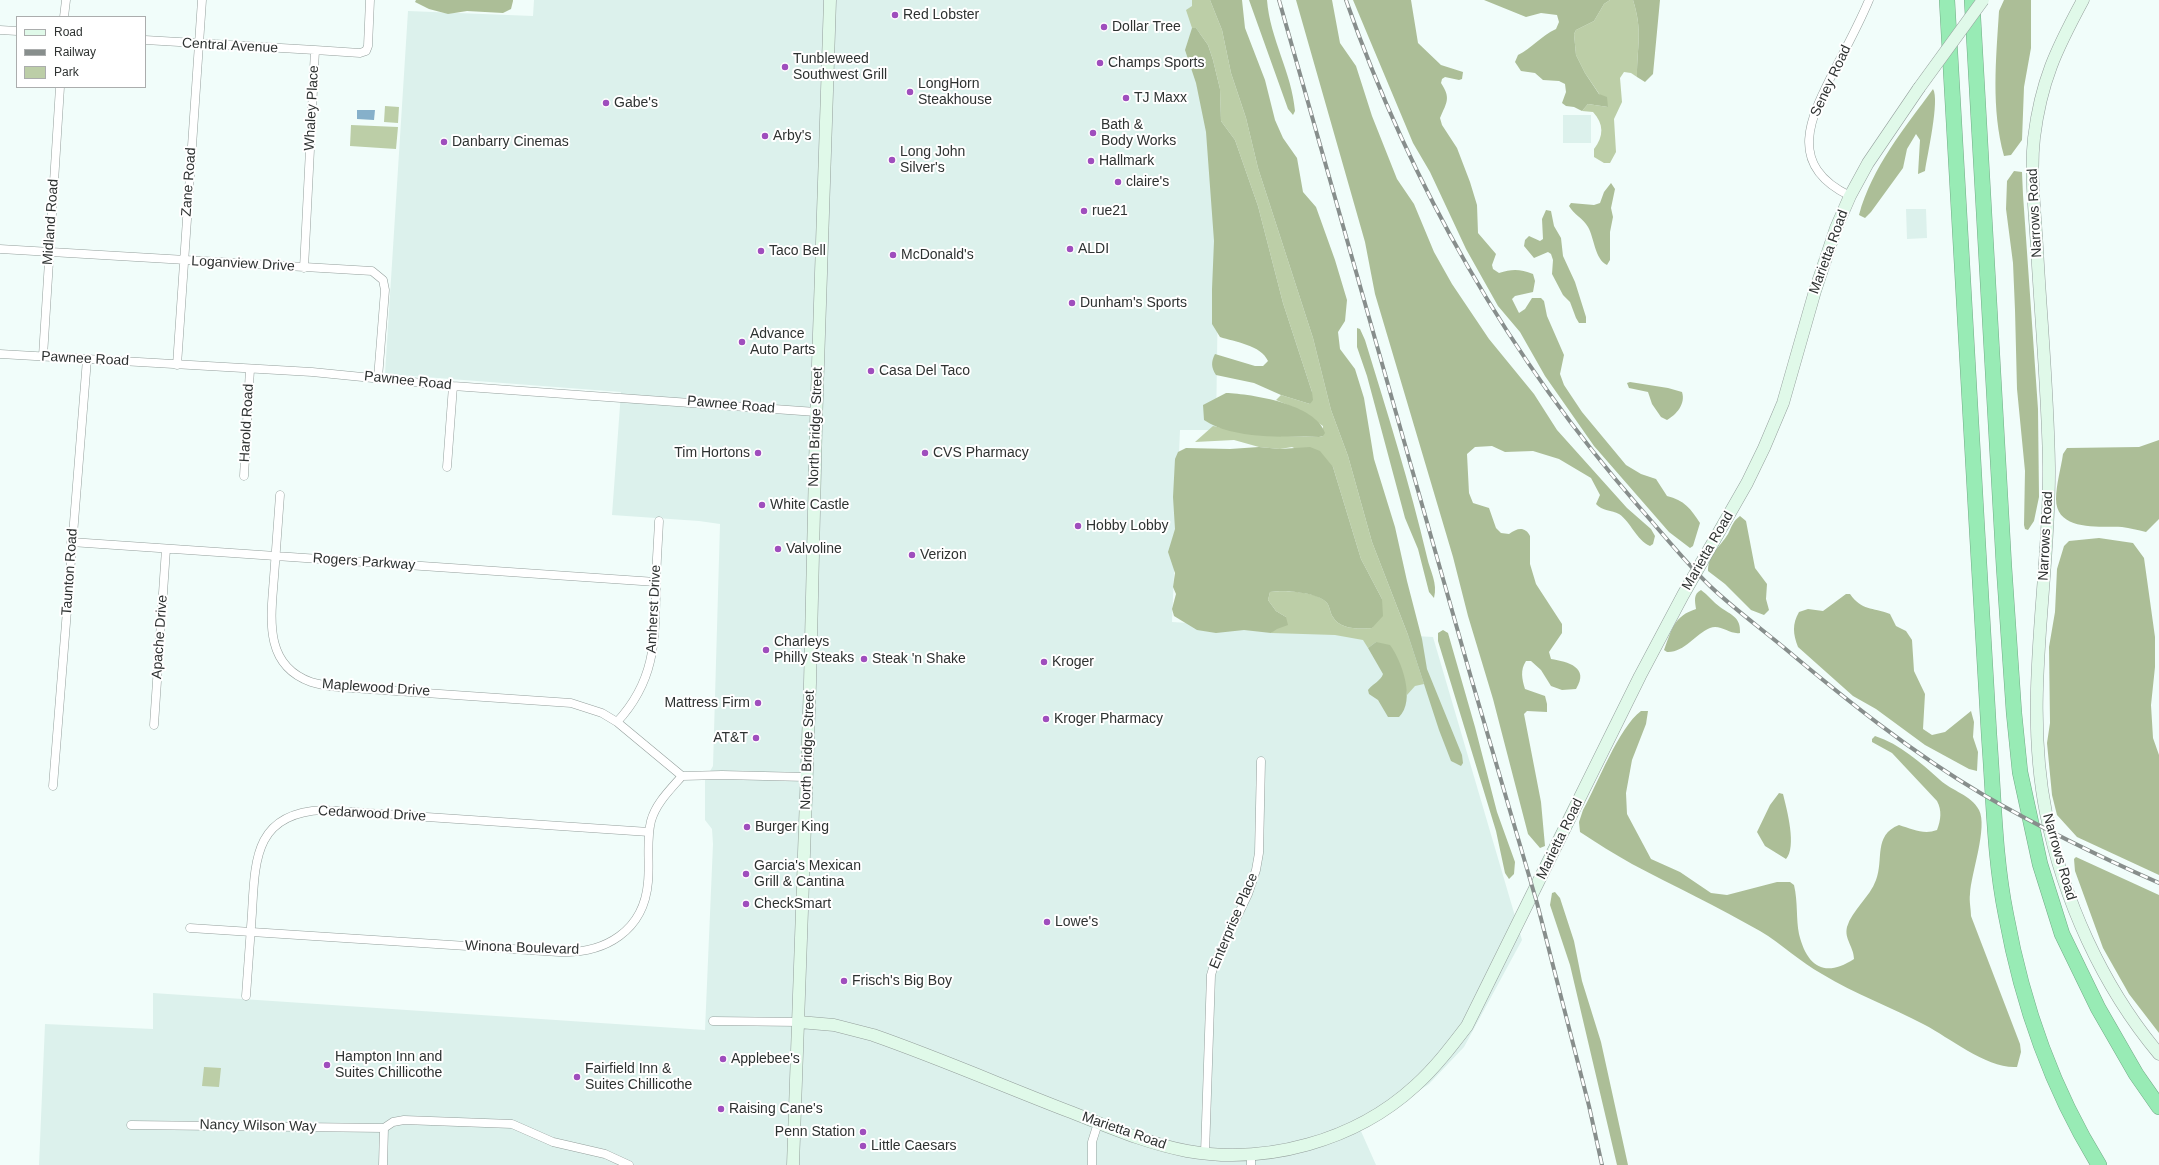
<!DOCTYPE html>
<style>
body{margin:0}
#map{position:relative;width:2159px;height:1165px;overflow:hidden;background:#f1fdfa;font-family:Helvetica,sans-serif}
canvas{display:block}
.legend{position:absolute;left:16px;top:16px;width:130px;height:72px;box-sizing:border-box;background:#fff;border:1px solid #abadad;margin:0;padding:5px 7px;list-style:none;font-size:12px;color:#2e3231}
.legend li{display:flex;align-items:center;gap:8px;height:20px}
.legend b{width:20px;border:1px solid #abadad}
</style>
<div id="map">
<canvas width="2159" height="1165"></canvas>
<ul class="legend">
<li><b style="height:5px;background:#e0f9e9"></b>Road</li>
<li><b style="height:5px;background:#878e8c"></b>Railway</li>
<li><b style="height:11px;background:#bccea7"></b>Park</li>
</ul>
</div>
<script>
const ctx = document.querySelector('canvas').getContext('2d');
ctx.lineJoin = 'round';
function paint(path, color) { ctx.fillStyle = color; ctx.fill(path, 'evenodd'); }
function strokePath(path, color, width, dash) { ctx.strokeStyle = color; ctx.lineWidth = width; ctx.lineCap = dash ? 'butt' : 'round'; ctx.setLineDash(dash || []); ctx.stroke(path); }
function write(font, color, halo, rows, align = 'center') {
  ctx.font = font + ' Helvetica,sans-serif'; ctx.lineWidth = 4; ctx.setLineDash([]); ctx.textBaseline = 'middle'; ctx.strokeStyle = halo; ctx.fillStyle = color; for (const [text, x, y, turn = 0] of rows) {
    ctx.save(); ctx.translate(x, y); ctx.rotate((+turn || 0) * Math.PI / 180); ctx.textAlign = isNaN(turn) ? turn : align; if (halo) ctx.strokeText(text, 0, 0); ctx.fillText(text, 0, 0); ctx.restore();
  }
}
const built = new Path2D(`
 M 534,0 L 1196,0 L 1219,217 L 1216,430 L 1180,430 L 1172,622 L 1433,637 L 1522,940 L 1464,1047 L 1429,1084 L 1360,1129 L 1376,1165 L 39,1165 L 45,1024 L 153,1029 L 153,993 L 705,1030 L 713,844 L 712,829 L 705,820 L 705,780 L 713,766 L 720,524 L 699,521 L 612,515 L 621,392 L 385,374 L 408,11 L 533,16 Z
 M 1563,115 L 1591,115 L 1591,143 L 1563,143 Z
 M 1906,209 L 1926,209 L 1927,238 L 1907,239 Z`);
const green = new Path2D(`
 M 1192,0 L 1210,0 L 1222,30 L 1231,73 L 1246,118 L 1258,168 L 1313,338 L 1331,410 L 1348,456 L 1372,542 L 1408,635 L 1424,684 L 1415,686 L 1407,695 L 1402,671 L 1376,642 L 1368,648 L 1363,640 L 1335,635 L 1271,633 L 1286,617 L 1276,611 L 1268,600 L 1270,592 C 1283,590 1318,591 1327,603 C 1330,607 1330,613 1333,617 C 1340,630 1360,629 1372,628 L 1382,599 L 1361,559 L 1333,467 L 1292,447 L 1280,449 L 1259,447 L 1234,440 L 1195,442 L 1213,426 L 1256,435 L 1319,437 L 1323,436 L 1323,426 L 1295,408 L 1276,400 L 1281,395 L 1310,404 L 1312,392 L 1283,303 L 1258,206 L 1235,140 L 1221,121 L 1220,89 L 1213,60 L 1208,45 L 1196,28 L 1192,28 L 1186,10 L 1192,6 Z
 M 1610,0 L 1633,0 C 1643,32 1637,45 1637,77 L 1631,73 L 1624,72 L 1620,78 L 1622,102 L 1614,119 L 1616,152 L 1610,163 L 1604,163 L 1594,157 L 1594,149 C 1604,136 1604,124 1593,112 L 1582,111 L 1588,104 L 1608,107 L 1585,73 L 1576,55 L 1574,34 L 1576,30 L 1594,21 L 1604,4 Z
 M 385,106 L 399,107 L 398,123 L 384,122 Z
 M 351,125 L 398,127 L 396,149 L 350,146 Z
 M 204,1067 L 221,1068 L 219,1087 L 202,1086 Z`);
const forest = new Path2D(`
 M 416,0 L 513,0 L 513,1 L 511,9 L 503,13 L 467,11 L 448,14 L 429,9 L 415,2 Z
 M 1210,0 L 1242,0 L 1245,28 L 1265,80 L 1275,120 L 1283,138 L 1297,158 L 1303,192 L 1316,207 L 1335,260 L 1347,300 L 1345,321 L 1338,332 L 1340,349 L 1355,369 L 1364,398 L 1374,459 L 1395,527 L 1407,581 L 1422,639 L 1427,669 L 1462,755 L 1463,763 L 1461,766 L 1451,761 L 1439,730 L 1408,635 L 1372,542 L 1348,456 L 1331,410 L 1313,338 L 1258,168 L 1246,118 L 1231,73 L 1222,30 Z
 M 1249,0 L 1267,0 C 1270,39 1292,73 1295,111 L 1293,115 L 1288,109 Z
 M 1296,0 L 1332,0 L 1340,43 L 1356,66 L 1372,116 L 1397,179 L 1414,204 L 1434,252 L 1452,284 L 1489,339 L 1534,394 L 1557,430 L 1627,508 L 1651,529 L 1655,536 L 1653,544 L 1650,546 C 1636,540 1631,522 1619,514 C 1612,510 1602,511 1596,504 L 1600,495 L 1591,478 L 1559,459 L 1533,451 L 1505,452 L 1492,446 L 1475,447 L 1467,454 L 1469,493 L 1473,503 L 1489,508 L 1496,528 L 1501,533 L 1509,534 C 1517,528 1525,526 1530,536 L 1530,564 L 1536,584 L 1562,624 L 1562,633 L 1549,652 L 1551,659 C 1568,662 1590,667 1576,689 L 1562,690 L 1551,686 L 1541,670 L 1531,661 L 1526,661 C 1520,670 1522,679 1525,689 L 1545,696 L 1547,704 L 1547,712 L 1527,711 L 1524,714 L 1541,802 L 1545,846 L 1540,848 L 1528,834 L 1493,699 L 1468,616 L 1453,557 L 1375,294 L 1365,242 Z
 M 1353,0 L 1411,0 L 1418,43 L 1441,65 L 1463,72 L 1462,79 L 1459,80 L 1445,77 L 1442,79 L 1441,83 C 1451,98 1447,102 1440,118 L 1442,125 L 1457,148 L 1470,182 L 1477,205 L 1478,233 L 1496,254 L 1492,265 L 1493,269 L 1499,273 C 1512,269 1520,269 1533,274 L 1535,281 L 1533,292 L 1515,296 L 1512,299 L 1519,313 L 1525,309 L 1532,298 L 1541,298 L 1544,301 L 1547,316 L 1564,355 L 1560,374 L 1564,385 L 1582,412 L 1626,465 L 1641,474 L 1656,479 L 1667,496 C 1684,500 1691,509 1700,523 L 1693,546 L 1690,548 L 1669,532 L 1594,446 L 1545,376 L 1520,332 L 1498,306 L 1466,249 L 1430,172 L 1413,143 Z
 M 1484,0 L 1610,0 L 1604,4 L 1594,21 L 1576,30 L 1574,34 L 1576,55 L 1585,73 L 1599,94 L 1607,97 L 1608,107 L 1588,104 L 1582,111 L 1574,107 L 1566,106 L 1562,103 L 1566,92 L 1565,84 L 1559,81 L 1543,80 L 1535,73 L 1521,71 L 1515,62 L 1518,55 C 1532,48 1541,36 1556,29 L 1559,22 L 1557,15 L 1541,13 L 1526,17 Z
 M 1633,0 L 1660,0 L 1653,74 L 1645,82 L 1637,77 C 1637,45 1643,32 1633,0 Z
 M 2004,0 L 2031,0 L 2031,48 L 2024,87 L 2022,140 L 2011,155 L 2004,156 C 1991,108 1996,60 1999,11 Z
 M 1192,28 L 1196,28 L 1208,45 L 1213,60 L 1220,89 L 1221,121 L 1235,140 L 1258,206 L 1283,303 L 1312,392 L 1313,400 L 1310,404 L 1281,395 L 1254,383 L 1216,375 C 1211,367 1211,362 1215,354 L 1255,366 L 1263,366 L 1268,361 C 1261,345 1235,342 1220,337 L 1212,324 L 1212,289 L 1214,241 L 1206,132 L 1196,83 L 1185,50 Z
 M 1933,89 C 1940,100 1927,156 1925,171 L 1918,174 L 1920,140 L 1916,134 L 1907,149 L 1903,168 L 1871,212 L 1865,218 L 1859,215 C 1872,167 1904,129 1933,89 Z
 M 2014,171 L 2022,172 L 2023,195 L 2038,409 L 2039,497 L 2034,521 L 2028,530 L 2025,529 L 2024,525 L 2025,471 L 2017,389 L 2015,310 L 2013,263 L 2006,209 L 2007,181 Z
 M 1611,183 L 1615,189 L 1611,208 L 1613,217 L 1610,232 L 1610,260 L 1607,265 C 1595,260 1594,237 1588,227 C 1583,218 1574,215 1569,206 L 1571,203 L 1594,205 L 1600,203 L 1604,192 Z
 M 1546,210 L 1551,211 L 1554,226 L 1561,238 L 1563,256 L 1575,282 L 1586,317 L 1586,323 L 1579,323 L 1576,318 L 1570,302 L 1563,295 L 1552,274 L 1553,260 L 1551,254 L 1548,252 L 1534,258 L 1524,246 L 1525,240 L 1529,236 L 1540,241 L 1543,239 L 1542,219 Z
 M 1357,328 L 1360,329 L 1365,340 C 1387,412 1410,484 1427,557 C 1430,571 1438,583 1434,598 L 1429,592 L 1418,549 L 1405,518 L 1367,376 L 1357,347 Z
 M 1630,382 L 1668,388 L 1682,392 C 1686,404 1676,415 1667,420 L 1661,417 L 1652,404 L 1648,392 L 1629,388 L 1627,383 Z
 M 1226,393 C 1252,394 1316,404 1325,433 L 1323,436 L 1319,437 C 1284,436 1234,440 1204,420 L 1203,405 Z
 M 2159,440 L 2159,519 L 2146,532 C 2138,530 2130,528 2122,527 C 2101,526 2056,532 2056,499 C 2056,485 2061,468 2063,454 L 2067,448 L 2139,447 Z
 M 1259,447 L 1280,449 L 1310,447 L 1320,451 L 1333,467 L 1361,559 L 1382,599 L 1383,616 L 1372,628 C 1360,629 1340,630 1333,617 C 1330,613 1330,607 1327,603 C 1318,592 1283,590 1270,592 L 1268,600 L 1276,611 L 1286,617 L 1288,625 L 1277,629 L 1271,633 L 1244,630 L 1216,633 L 1197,630 L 1174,616 L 1172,609 L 1176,594 L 1173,587 L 1175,573 L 1168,552 L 1175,529 L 1173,497 L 1175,459 L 1178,452 L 1186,448 L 1230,449 Z
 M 1740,516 L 1746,521 L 1755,568 L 1767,584 L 1766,599 L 1769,610 L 1764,615 L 1751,610 L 1725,584 L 1708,571 C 1708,554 1720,547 1728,534 C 1732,526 1733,521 1740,516 Z
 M 2099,538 L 2133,543 L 2144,558 L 2155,637 L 2155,667 L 2151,705 L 2153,738 L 2159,755 L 2159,875 L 2077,837 L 2057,815 L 2052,795 L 2047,743 L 2050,723 L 2049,647 L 2055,612 L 2057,569 L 2064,546 L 2069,541 Z
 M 1701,590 C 1708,595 1713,602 1720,607 C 1731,615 1741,617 1740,633 C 1730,635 1721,624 1710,628 C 1695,634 1684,653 1667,652 L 1664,650 C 1672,629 1674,616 1696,609 C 1695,601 1693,594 1701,590 Z
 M 1846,594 L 1850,594 C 1862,611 1872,607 1890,614 L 1896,626 L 1906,631 L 1912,640 L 1914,671 L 1925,694 L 1923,729 L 1932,735 L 1945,732 L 1971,711 L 1974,722 L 1973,737 L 1978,752 L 1977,771 L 1969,769 L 1925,745 L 1876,709 L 1853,696 L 1798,647 C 1793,634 1792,624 1799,612 L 1808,609 L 1823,611 Z
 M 1443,630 L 1448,633 L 1475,727 L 1497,812 L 1515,862 L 1514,874 L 1509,879 L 1505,873 L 1496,831 L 1438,641 L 1438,633 Z
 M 1376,642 L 1390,645 C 1402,661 1416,701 1399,717 L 1388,717 L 1378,700 L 1369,694 L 1368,690 C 1372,684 1381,681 1383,674 L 1368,648 Z
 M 1641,711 L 1648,711 L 1646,724 L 1632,760 L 1626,793 L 1627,814 L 1651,859 L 1680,872 L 1711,893 L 1727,895 L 1777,882 L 1790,882 L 1794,885 C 1798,902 1796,919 1799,934 C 1807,967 1825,978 1854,959 C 1854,947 1844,939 1847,927 C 1852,910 1870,897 1876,880 C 1884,860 1873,835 1899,825 C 1912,829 1924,835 1937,830 C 1941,820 1942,810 1937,801 L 1892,753 L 1872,742 L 1872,739 L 1875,736 C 1900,744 1921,763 1940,780 C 1952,791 1971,795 1979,810 C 1988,827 1971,874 1970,894 C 1969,901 1971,909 1971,916 L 2020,1044 L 2021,1052 L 2017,1067 C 1987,1069 1950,1038 1925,1025 C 1891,1007 1855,994 1822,974 C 1800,962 1782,944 1760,931 C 1718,907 1674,886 1632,864 C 1614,854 1597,843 1580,832 L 1579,822 L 1583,810 C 1597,785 1619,727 1641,711 Z
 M 1779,793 L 1783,794 C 1787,810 1797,847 1786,859 L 1765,846 L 1757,832 L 1770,805 Z
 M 2076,857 L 2159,895 L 2159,1033 L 2129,994 L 2103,948 L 2075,871 L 2074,859 Z
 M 1555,892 L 1560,898 L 1574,941 L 1582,981 L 1601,1042 L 1628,1165 L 1617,1165 L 1570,965 L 1550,905 L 1552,893 Z`);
const water = new Path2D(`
 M 357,110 L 375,110 L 374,120 L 357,119 Z`);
const street = new Path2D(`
 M 64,17 L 66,0
 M 0,30 L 17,31
 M 145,40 L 315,50
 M 1850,196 C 1786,165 1810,118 1835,69 C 1847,46 1859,24 1869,0
 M 0,249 L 372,271 L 383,280 L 385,290 L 378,378
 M 304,268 L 315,50 L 360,53 L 366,51 L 368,46 L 370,0
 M 0,354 L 312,372 L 453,386 L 816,412
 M 43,356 L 60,87
 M 177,365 L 202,0
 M 447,467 L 453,386
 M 244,476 L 250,369
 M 280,495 C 278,523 276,550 274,577 C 271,617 263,665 311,682 C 320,685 329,686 338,687 L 571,703 L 602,713 L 617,722 L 682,776
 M 71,542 L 656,582
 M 617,722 C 655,681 655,642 656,589 C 656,566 658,544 659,521
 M 154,725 L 166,549
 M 53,786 L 87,359
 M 190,928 L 559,952 C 605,954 644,931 648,882 C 650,862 646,841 651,821 C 656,803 670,790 682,776 L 722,775 L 806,777
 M 246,996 C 248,969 250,941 252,913 C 255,859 255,813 323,810 L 649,832
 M 713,1021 L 799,1022
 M 131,1125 L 384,1128
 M 1205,1153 L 1211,975 L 1214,965 L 1248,894 L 1256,870 L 1259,853 L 1261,761
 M 383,1165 L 384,1128 L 393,1122 L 404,1120 L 512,1124 L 553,1142 L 605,1154 L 629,1165
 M 1092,1165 L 1092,1142 L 1098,1123
 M 1251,1165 L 1251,1154`);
const secondary = new Path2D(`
 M 2083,0 C 2056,50 2041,81 2034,138 C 2030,174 2035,212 2037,248 C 2041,321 2048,394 2049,467 C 2050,583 2023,698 2046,813 C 2063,899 2102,986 2159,1054
 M 799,1022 L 834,1025 L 873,1035 C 939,1058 1003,1086 1068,1111 C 1107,1126 1145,1143 1187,1151 C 1266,1165 1355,1141 1415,1086 C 1435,1068 1451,1047 1467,1026 L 1640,676 L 1683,595 L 1747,483 L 1764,448 L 1783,403 L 1815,291 L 1836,228 L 1850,196 L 1868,163 L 1919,88
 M 793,1165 L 810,683 L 816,425 L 830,0`);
const highway = new Path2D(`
 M 1947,0 C 1957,176 1967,353 1977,529 C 1981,603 1985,676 1990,749 C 1994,805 1995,861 2006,915 C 2022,1003 2052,1089 2099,1165
 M 1972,0 L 2004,567 L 2014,713 L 2020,772 L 2040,864 L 2062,934 L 2098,1008 L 2136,1074 L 2159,1107`);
const rail = new Path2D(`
 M 1279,0 L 1472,681 L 1537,903 L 1589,1106 L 1602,1165
 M 1346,0 C 1411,186 1510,359 1640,508 C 1663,534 1685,562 1710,586 C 1733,608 1758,626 1782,646 C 1845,699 1911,752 1982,794 C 2039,827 2098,856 2159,883`);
const secondaryBridge = new Path2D(`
 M 1919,88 L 1983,0`);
const markers = [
 [895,15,4,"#9f4ebd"],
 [1104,27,4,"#9f4ebd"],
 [1100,63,4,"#9f4ebd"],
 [785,67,4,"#9f4ebd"],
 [910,92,4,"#9f4ebd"],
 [1126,98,4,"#9f4ebd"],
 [606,103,4,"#9f4ebd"],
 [1093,133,4,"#9f4ebd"],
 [765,136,4,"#9f4ebd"],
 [444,142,4,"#9f4ebd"],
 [892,160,4,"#9f4ebd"],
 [1091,161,4,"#9f4ebd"],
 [1118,182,4,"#9f4ebd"],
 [1084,211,4,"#9f4ebd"],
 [1070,249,4,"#9f4ebd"],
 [761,251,4,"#9f4ebd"],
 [893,255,4,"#9f4ebd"],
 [1072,303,4,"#9f4ebd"],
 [742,342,4,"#9f4ebd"],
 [871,371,4,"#9f4ebd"],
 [758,453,4,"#9f4ebd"],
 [925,453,4,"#9f4ebd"],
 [762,505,4,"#9f4ebd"],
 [1078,526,4,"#9f4ebd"],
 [778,549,4,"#9f4ebd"],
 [912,555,4,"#9f4ebd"],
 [766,650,4,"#9f4ebd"],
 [864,659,4,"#9f4ebd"],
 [1044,662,4,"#9f4ebd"],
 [758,703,4,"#9f4ebd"],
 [1046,719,4,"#9f4ebd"],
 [756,738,4,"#9f4ebd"],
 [747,827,4,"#9f4ebd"],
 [746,874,4,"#9f4ebd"],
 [746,904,4,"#9f4ebd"],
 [1047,922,4,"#9f4ebd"],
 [844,981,4,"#9f4ebd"],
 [723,1059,4,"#9f4ebd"],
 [327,1065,4,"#9f4ebd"],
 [577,1077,4,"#9f4ebd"],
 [721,1109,4,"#9f4ebd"],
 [863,1132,4,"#9f4ebd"],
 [863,1146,4,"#9f4ebd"]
];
const poiNames = [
 ["Red Lobster",903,15],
 ["Dollar Tree",1112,27],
 ["Tunbleweed",793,59],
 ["Southwest Grill",793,75],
 ["Champs Sports",1108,63],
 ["LongHorn",918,84],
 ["Steakhouse",918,100],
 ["TJ Maxx",1134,98],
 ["Gabe's",614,103],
 ["Bath &",1101,125],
 ["Body Works",1101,141],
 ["Arby's",773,136],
 ["Danbarry Cinemas",452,142],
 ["Long John",900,152],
 ["Silver's",900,168],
 ["Hallmark",1099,161],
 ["claire's",1126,182],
 ["rue21",1092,211],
 ["ALDI",1078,249],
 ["Taco Bell",769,251],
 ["McDonald's",901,255],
 ["Dunham's Sports",1080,303],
 ["Advance",750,334],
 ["Auto Parts",750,350],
 ["Casa Del Taco",879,371],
 ["Tim Hortons",750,453,"right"],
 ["CVS Pharmacy",933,453],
 ["White Castle",770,505],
 ["Hobby Lobby",1086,526],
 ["Valvoline",786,549],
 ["Verizon",920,555],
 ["Charleys",774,642],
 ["Philly Steaks",774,658],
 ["Steak 'n Shake",872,659],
 ["Kroger",1052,662],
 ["Mattress Firm",750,703,"right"],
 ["Kroger Pharmacy",1054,719],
 ["AT&T",748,738,"right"],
 ["Burger King",755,827],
 ["Garcia's Mexican",754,866],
 ["Grill & Cantina",754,882],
 ["CheckSmart",754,904],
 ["Lowe's",1055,922],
 ["Frisch's Big Boy",852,981],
 ["Hampton Inn and",335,1057],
 ["Suites Chillicothe",335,1073],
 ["Applebee's",731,1059],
 ["Fairfield Inn &",585,1069],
 ["Suites Chillicothe",585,1085],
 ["Raising Cane's",729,1109],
 ["Penn Station",855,1132,"right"],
 ["Little Caesars",871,1146]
];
const streetNames = [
 ["Central Avenue",230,46,3],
 ["Seney Road",1831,81,-65],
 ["Whaley Place",312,108,-87],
 ["Zane Road",189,182,-86],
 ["Narrows Road",2035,213,-93],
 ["Midland Road",51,222,-86],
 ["Marietta Road",1829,252,-70],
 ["Loganview Drive",243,264,3],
 ["Pawnee Road",85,359,3],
 ["Pawnee Road",408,381,6],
 ["Pawnee Road",731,405,5],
 ["Harold Road",247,423,-87],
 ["North Bridge Street",816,427,-88],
 ["Narrows Road",2046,536,-87],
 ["Marietta Road",1708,551,-60],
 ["Rogers Parkway",364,562,4],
 ["Taunton Road",70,572,-86],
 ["Amherst Drive",654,609,-87],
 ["Apache Drive",160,637,-86],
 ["Maplewood Drive",376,688,4],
 ["North Bridge Street",808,750,-88],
 ["Cedarwood Drive",372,814,3],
 ["Marietta Road",1560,839,-64],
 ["Narrows Road",2059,857,74],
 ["Enterprise Place",1234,921,-67],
 ["Winona Boulevard",522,948,2],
 ["Nancy Wilson Way",258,1126,1],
 ["Marietta Road",1124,1131,19]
];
paint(built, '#dcf1ec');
paint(green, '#bccea7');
paint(forest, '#acbe97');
paint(water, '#86b0ca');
strokePath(street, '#949f9c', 9);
strokePath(secondary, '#949f9c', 13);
strokePath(highway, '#73aa87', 16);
strokePath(street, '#fff', 8);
strokePath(secondary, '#e0f9e9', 12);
strokePath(highway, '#98ebb5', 15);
strokePath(rail, '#878e8c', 4);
strokePath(rail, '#fff', 2.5, [8]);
strokePath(secondaryBridge, '#949f9c', 13, []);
strokePath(secondaryBridge, '#e0f9e9', 12);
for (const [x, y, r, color] of markers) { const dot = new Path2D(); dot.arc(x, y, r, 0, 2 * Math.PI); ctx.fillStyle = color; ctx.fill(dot); strokePath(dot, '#fff', 1.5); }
write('14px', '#2e3231', '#fff', poiNames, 'left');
write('14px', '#2e3231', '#fff', streetNames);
</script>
